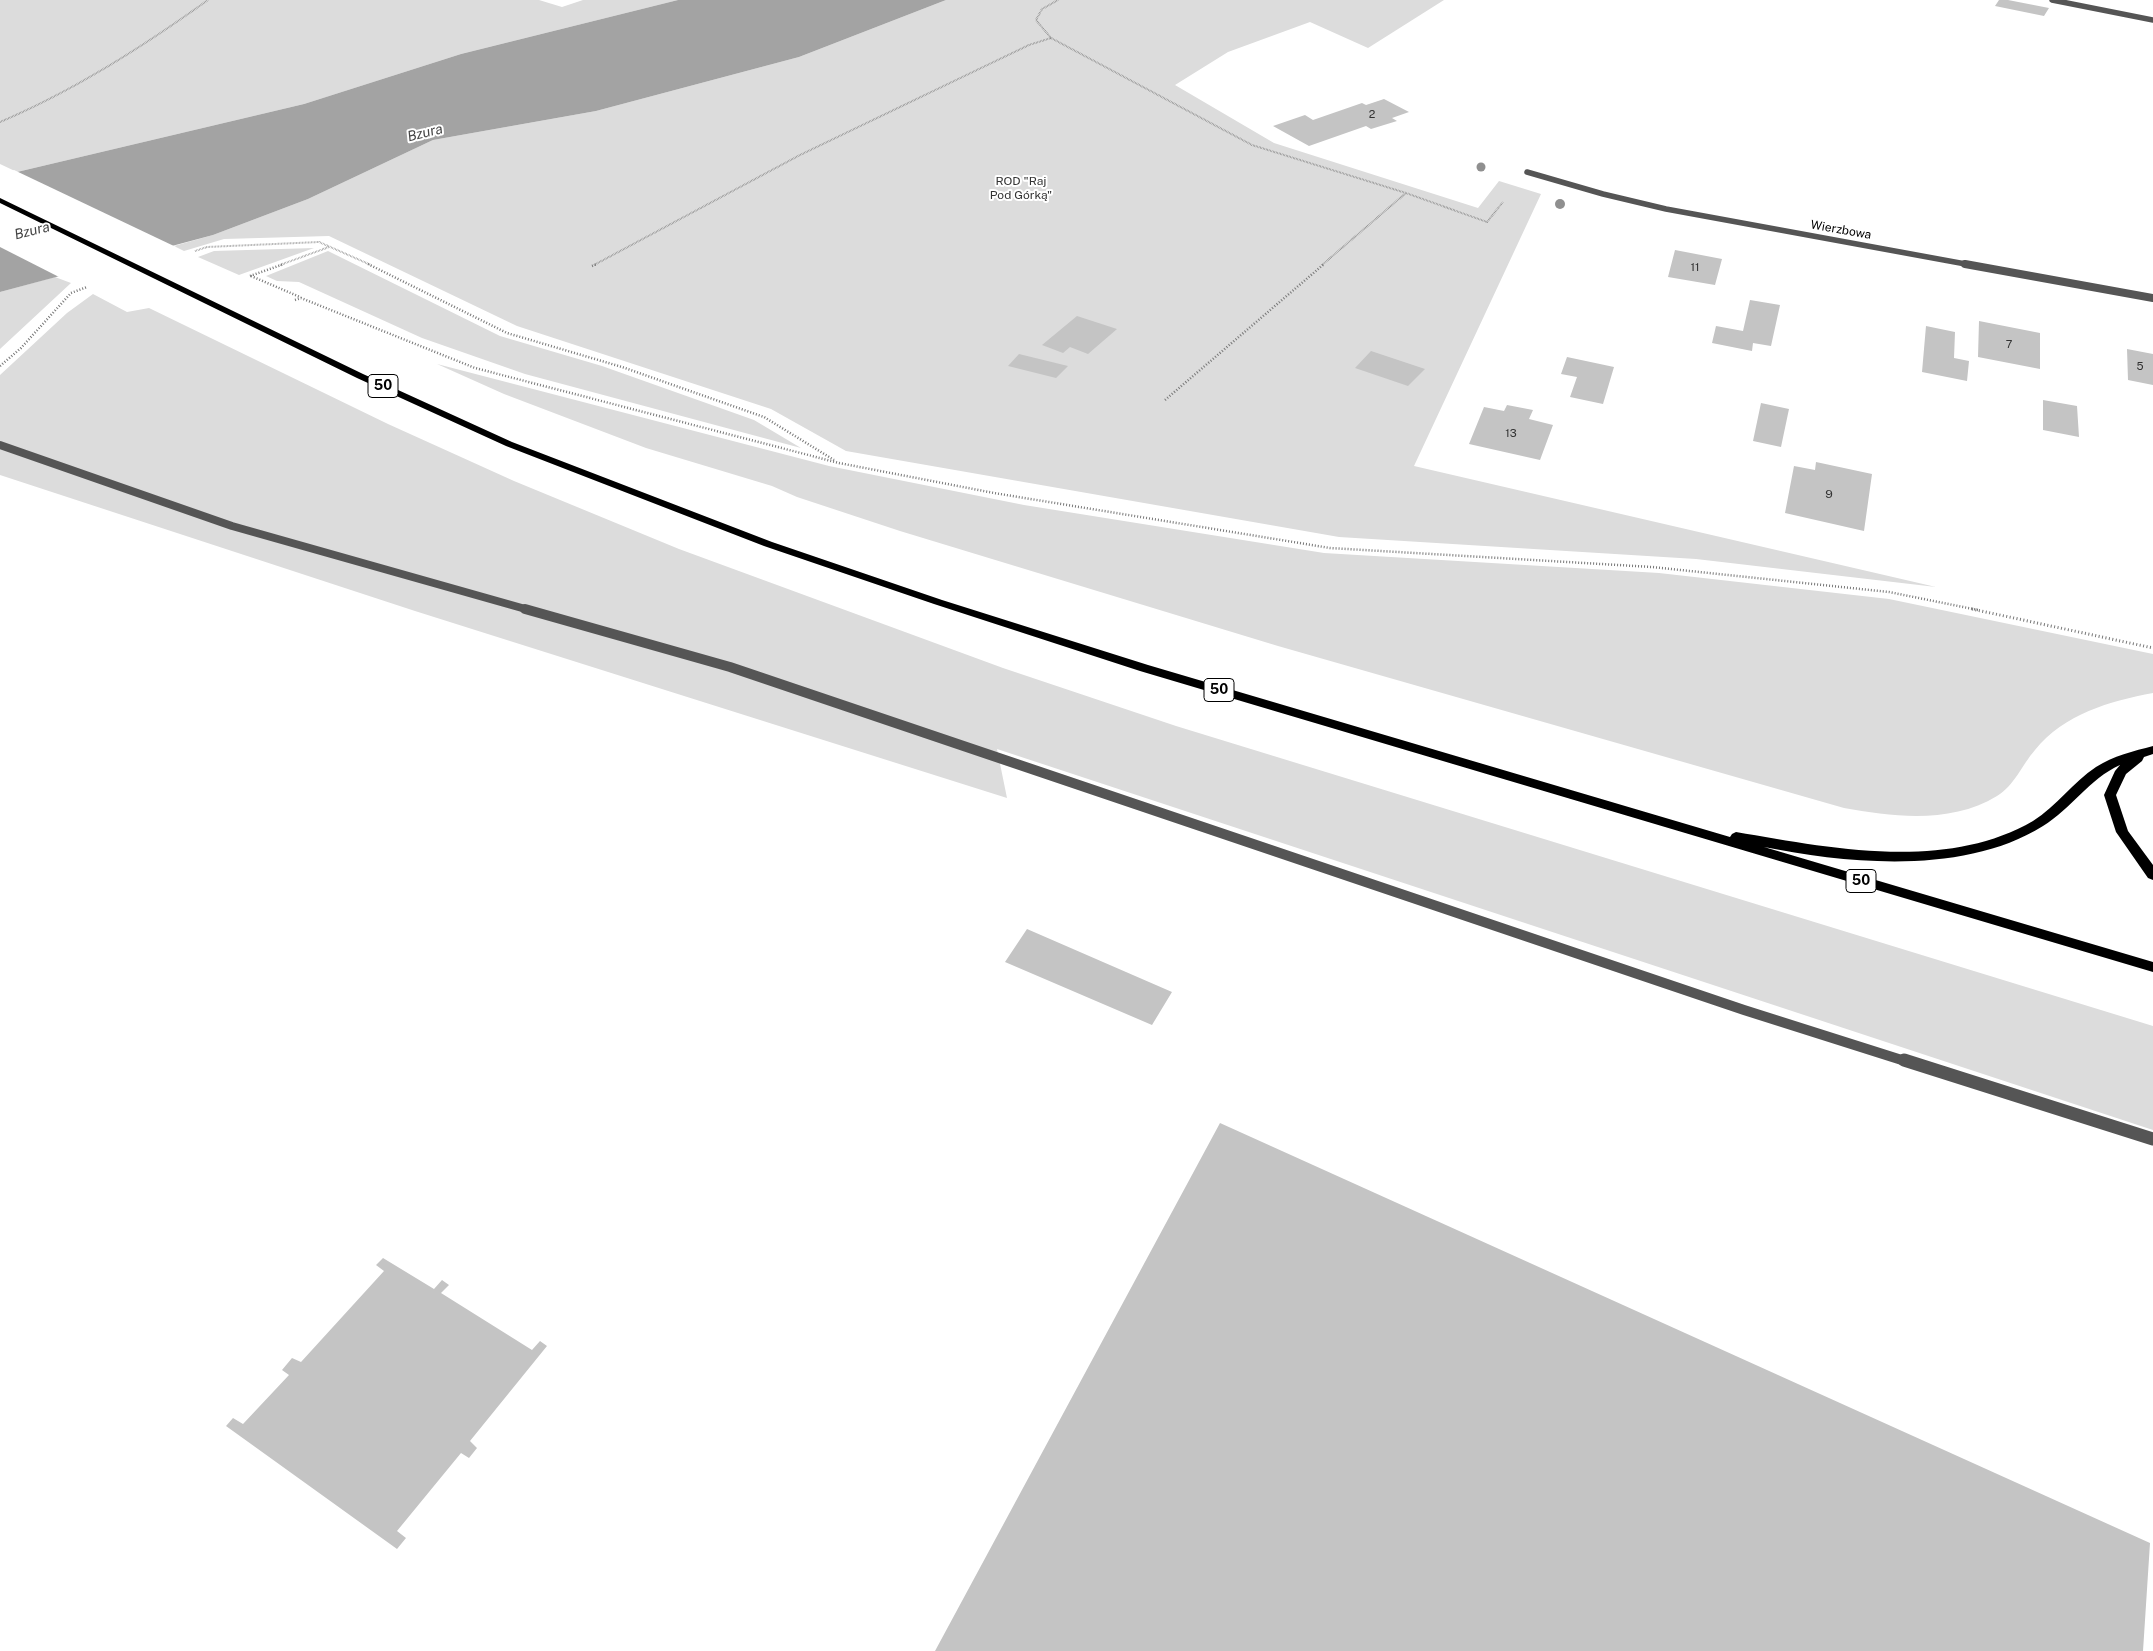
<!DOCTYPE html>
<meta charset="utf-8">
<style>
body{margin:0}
canvas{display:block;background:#fff}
</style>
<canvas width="2153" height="1651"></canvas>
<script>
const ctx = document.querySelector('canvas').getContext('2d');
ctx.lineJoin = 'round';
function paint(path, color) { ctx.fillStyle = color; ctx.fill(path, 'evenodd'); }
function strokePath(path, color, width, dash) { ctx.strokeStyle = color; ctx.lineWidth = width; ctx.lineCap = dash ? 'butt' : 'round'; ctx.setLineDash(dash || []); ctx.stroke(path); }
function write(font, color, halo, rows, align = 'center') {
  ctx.font = font + ' "Public Sans",sans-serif'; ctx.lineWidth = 4; ctx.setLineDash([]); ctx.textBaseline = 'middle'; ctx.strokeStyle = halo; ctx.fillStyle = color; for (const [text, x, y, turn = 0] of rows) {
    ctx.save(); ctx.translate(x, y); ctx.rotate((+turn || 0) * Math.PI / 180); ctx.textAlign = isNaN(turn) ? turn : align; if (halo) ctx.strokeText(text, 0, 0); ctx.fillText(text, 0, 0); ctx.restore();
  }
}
const green = new Path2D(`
 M 0,0 L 539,0 L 562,7 L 583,0 L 678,0 L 461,54 L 304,104 L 17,172 L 0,164 Z
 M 946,0 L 1444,0 L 1368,48 L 1310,22 L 1228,52 L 1175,85 L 1274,143 L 1478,208 L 1499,181 L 1541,194 L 1414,466 L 1936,587 L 1696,559 L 1339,537 L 846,451 L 771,409 L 517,326 L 329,236 L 224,239 L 184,251 L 174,246 L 213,235 L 308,199 L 433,140 L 596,111 L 799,57 Z
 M 314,248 L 239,275 L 198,257 L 214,251 Z
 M 328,251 L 500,336 L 602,366 L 754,420 L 801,448 L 525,374 L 422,338 L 299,282 L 277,281 L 266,276 Z
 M 55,277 L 71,283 L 0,349 L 0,292 Z
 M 93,294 L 127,312 L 149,308 L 388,424 L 514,481 L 679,549 L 1003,668 L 1176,726 L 2153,1026 L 2153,1130 L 997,749 L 1007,798 L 415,611 L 0,475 L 0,375 L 67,313 Z
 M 437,364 L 829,466 L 1024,505 L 1324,553 L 1659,573 L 1889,599 L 2153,654 L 2153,693 C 2110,701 2064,714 2035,750 C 2022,765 2014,786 1997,796 C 1951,824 1894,817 1844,808 L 1278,646 L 900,531 L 797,497 L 772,486 L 646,448 L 504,394 Z`);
const water = new Path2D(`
 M 678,0 L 946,0 L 799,57 L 596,111 L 433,140 L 308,199 L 213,235 L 0,292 L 0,178 L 17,172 L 304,104 L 461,54 Z`);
const pier = new Path2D(`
 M 14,170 L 176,247 L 61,278 L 0,247 L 0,176 Z`);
const building = new Path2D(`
 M 1999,0 L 2008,0 L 2049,8 L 2044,16 L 1995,6 Z
 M 1384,99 L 1409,112 L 1392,118 L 1397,121 L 1371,129 L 1366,126 L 1309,146 L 1273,126 L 1305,115 L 1313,120 L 1362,103 L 1366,105 Z
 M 1675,250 L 1722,259 L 1715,285 L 1668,277 Z
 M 1750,300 L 1780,305 L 1771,346 L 1753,343 L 1752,351 L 1712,343 L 1716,326 L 1743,331 Z
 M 1077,316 L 1117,329 L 1088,354 L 1070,347 L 1063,353 L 1042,345 Z
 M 1979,321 L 2040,333 L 2040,369 L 1978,357 Z
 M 1926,326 L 1955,332 L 1954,358 L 1969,361 L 1967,381 L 1922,372 Z
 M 2127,349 L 2153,354 L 2153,385 L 2128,380 Z
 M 1371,351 L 1425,369 L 1408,386 L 1355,368 Z
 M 1019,354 L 1068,366 L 1056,378 L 1008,366 Z
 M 1567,357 L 1614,367 L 1603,404 L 1570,397 L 1577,377 L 1561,374 Z
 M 2043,400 L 2077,406 L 2079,437 L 2043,430 Z
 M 1761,403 L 1789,409 L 1781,447 L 1753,441 Z
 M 1507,405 L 1533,410 L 1529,419 L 1553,425 L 1540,460 L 1469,444 L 1484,407 L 1504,411 Z
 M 1816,462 L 1872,474 L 1864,531 L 1785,513 L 1794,466 L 1815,470 Z
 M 1027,929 L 1172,992 L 1152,1025 L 1005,962 Z
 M 1220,1123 L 2150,1543 L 2143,1651 L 935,1651 Z
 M 383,1258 L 434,1289 L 442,1280 L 449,1285 L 441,1293 L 532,1350 L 540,1341 L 547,1346 L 470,1441 L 477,1448 L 469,1458 L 461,1453 L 397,1531 L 406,1538 L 397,1549 L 226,1426 L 233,1418 L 243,1424 L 289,1375 L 282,1370 L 292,1358 L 301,1362 L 384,1271 L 376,1265 Z`);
const pathFar2 = new Path2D(`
 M 1051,38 L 1036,20 L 1042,9 L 1058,0
 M 0,122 C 75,90 142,47 208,0
 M 195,251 L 207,247 L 319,242 L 371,265
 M 280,265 L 329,247
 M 594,265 L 800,155 L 1029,45 L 1051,38 L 1252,145 L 1406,193
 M 1322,265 L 1406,193 L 1487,222 L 1503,202`);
const pathFar1 = new Path2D(`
 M 368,264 L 507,333 L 622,367 L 764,417 L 834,460
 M 592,266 L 597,264
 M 250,276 L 284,264
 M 251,276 L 300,297
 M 295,300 L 301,298 L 475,368 L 839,463 L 994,493 L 1330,548 L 1652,567 L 1889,592 L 1978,610
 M 0,366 L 21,348 L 71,293 L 87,287
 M 1165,400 L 1324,264`);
const path = new Path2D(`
 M 1972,609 L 2153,648`);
const laneFar3 = new Path2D(`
 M 2052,0 L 2153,20`);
const laneFar2 = new Path2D(`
 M 0,445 L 232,526 L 529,610`);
const laneFar1 = new Path2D(`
 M 525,609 L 730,667 L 1744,1010 L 1908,1062`);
const lane = new Path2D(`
 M 1904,1060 L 2153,1139`);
const streetFar1 = new Path2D(`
 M 1527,172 L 1603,194 L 1666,209 L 1971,265`);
const street = new Path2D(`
 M 1965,264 L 2153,298`);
const primary = new Path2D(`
 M 0,198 L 363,374 L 512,442 L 772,542 L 942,600 L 1148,665 L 1730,837 L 1732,834 L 1736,832 C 1830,848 1945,872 2033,821 C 2057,806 2073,782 2096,767 C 2113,756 2134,751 2153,746 L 2153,754 L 2144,757 L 2142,761 L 2126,774 L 2116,795 L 2128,831 L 2153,865 L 2153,880 L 2148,878 L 2116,832 L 2104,795 L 2115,771 L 2120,765 C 2089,779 2071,809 2043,826 C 1965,875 1849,864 1764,847 L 2153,962 L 2153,972 L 1140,671 L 934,604 L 764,546 L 506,446 L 357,378 L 0,203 Z`);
const trees = [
 [1481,167,4.5],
 [1560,204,5]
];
const farNumbernames = [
 ["2",1372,115],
 ["11",1695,268],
 ["7",2009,345],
 ["5",2140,367],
 ["13",1511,434]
];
const farParknames = [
 ["ROD \"Raj",1021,181],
 ["Pod Górką\"",1021,195]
];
const farStreetnames = [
 ["Wierzbowa",1841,230,10]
];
const numberNames = [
 ["9",1829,494]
];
const farWaternames = [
 ["Bzura",425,133,-14],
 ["Bzura",32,231,-14]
];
const shields = [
 [383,386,30],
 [1219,690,30],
 [1861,881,30]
];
const shieldNames = [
 ["50",383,386],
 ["50",1219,690],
 ["50",1861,881]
];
paint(green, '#dcdcdc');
paint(water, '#a3a3a3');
paint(pier, '#fff');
paint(building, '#c4c4c4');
strokePath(pathFar2, '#777', 2, [0.5, 1]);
strokePath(pathFar1, '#777', 2.5, [1, 2]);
strokePath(path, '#777', 3, [1, 2.5]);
strokePath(laneFar3, '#555', 5.5);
strokePath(laneFar2, '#555', 8);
strokePath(laneFar1, '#555', 10);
strokePath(lane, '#555', 13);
strokePath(streetFar1, '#555', 5.5);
strokePath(street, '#555', 8);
paint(primary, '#000');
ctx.fillStyle = '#8f8f8f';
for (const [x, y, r] of trees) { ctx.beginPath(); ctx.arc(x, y, r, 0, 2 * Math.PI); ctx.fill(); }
write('11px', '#313131', null, farNumbernames);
write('12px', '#333', '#fff', farParknames);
write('12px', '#000', '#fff', farStreetnames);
write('12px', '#313131', null, numberNames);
write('italic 14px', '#444', '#fff', farWaternames);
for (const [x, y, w] of shields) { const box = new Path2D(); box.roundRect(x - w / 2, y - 11.5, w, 23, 4); ctx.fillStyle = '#fff'; ctx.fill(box); strokePath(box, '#000', 1); }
write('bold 14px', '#000', null, shieldNames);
</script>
